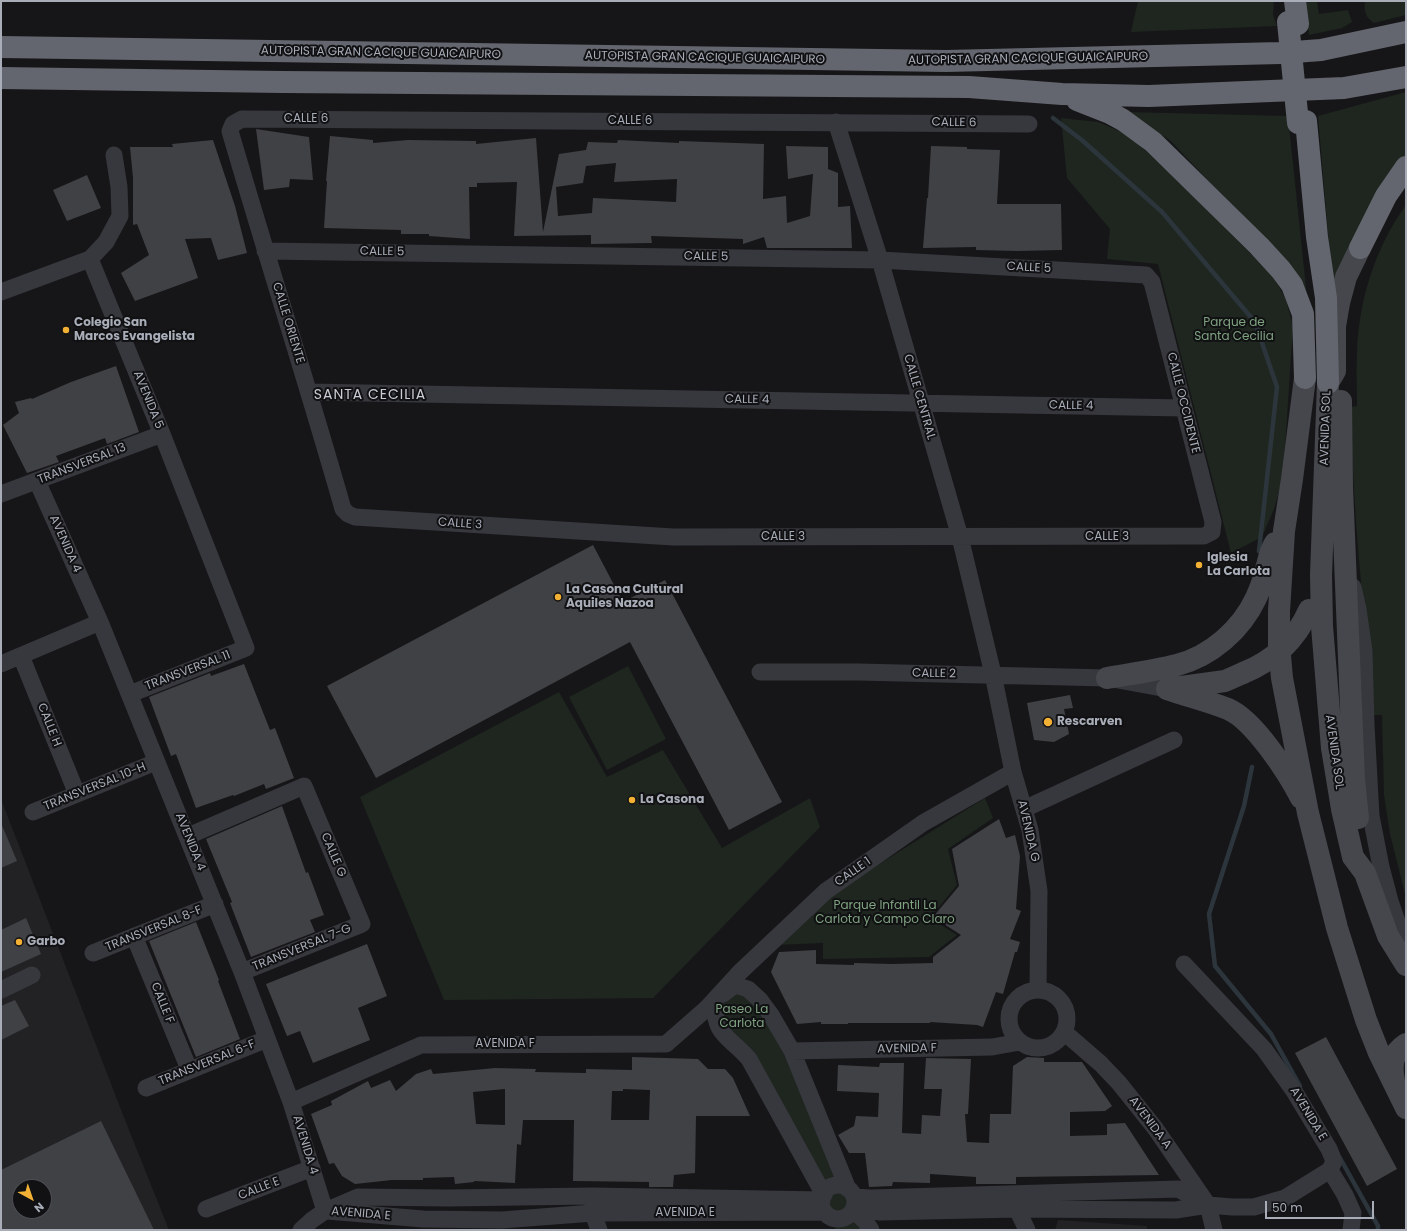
<!DOCTYPE html>
<style>
body{margin:0}
#map{position:relative;width:1407px;height:1231px;overflow:hidden;background:#161618;font-family:Poppins,sans-serif}
canvas{display:block}
.frame{position:absolute;inset:0;border:2px solid #a8adb8;pointer-events:none}
.north{position:absolute;left:12px;top:1179px;width:40px;height:40px;box-sizing:border-box;background:#111113;border:1px solid #4d4f55;border-radius:50%;rotate:140deg;font-size:11px;font-weight:700;line-height:16px;text-align:center;color:#a8adb8}
.north::after{content:'';display:block;margin:auto;width:14px;height:18px;background:#f2b134;clip-path:polygon(50% 0,100% 100%,50% 72%,0 100%)}
.scale{position:absolute;left:1265px;top:1201px;width:109px;height:18px;box-sizing:border-box;border:2px solid #a8adb8;border-top:0;padding-left:5px;font-size:12px;line-height:14px;white-space:nowrap;color:#a8adb8;-webkit-text-stroke:3px #111113;paint-order:stroke}
</style>
<div id="map">
<canvas width="1407" height="1231"></canvas>
<div class="frame"></div>
<div class="north">N</div>
<div class="scale">50 m</div>
</div>
<script>
const ctx = document.querySelector('canvas').getContext('2d');
ctx.lineJoin = 'round';
function paint(path, color) { ctx.fillStyle = color; ctx.fill(path, 'evenodd'); }
function strokePath(path, color, width, dash) { ctx.strokeStyle = color; ctx.lineWidth = width; ctx.lineCap = dash ? 'butt' : 'round'; ctx.setLineDash(dash || []); ctx.stroke(path); }
function write(font, color, halo, rows, align = 'center') {
  ctx.font = font + ' Poppins,sans-serif'; ctx.lineWidth = 4; ctx.setLineDash([]); ctx.textBaseline = 'middle'; ctx.strokeStyle = halo; ctx.fillStyle = color; for (const [text, x, y, turn = 0] of rows) {
    ctx.save(); ctx.translate(x, y); ctx.rotate((+turn || 0) * Math.PI / 180); ctx.textAlign = isNaN(turn) ? turn : align; if (halo) ctx.strokeText(text, 0, 0); ctx.fillText(text, 0, 0); ctx.restore();
  }
}
const built = new Path2D(`
 M 1,799 L 125,1120 L 169,1230 L 1,1230 ZM 20,1187 L 44,1187 L 44,1211 L 20,1211 Z
 M 1058,1220 L 1147,1226 L 1147,1230 L 1055,1230 Z`);
const green = new Path2D(`
 M 1138,1 L 1274,1 L 1273,15 L 1277,26 L 1131,32 Z
 M 1304,1 L 1317,1 L 1319,14 L 1348,10 L 1352,22 L 1342,28 L 1309,35 Z
 M 1365,1 L 1406,1 L 1406,15 L 1374,23 C 1365,17 1364,11 1365,1 Z
 M 1406,92 L 1406,161 L 1334,304 L 1318,116 Z
 M 1127,112 L 1288,116 L 1307,297 L 1241,216 L 1171,141 Z
 M 1061,118 L 1098,122 L 1129,135 L 1184,187 L 1274,277 L 1286,300 L 1293,326 L 1283,478 L 1274,509 L 1262,537 L 1231,553 L 1158,264 L 1107,259 L 1110,229 L 1067,178 Z
 M 1406,205 L 1406,898 L 1390,834 L 1384,795 L 1382,715 L 1374,715 C 1364,612 1352,510 1351,407 L 1357,406 C 1357,388 1356,369 1357,351 C 1359,299 1376,246 1406,205 Z
 M 628,666 L 666,739 L 607,770 L 569,697 Z
 M 559,692 L 607,777 L 663,750 L 722,848 L 810,798 L 820,827 L 653,998 L 444,1000 L 360,797 Z
 M 985,798 L 993,818 L 948,849 L 957,885 L 930,918 L 957,935 L 929,957 L 823,959 L 823,943 L 776,945 L 836,891 Z
 M 735,985 L 755,995 L 871,1230 L 836,1230 L 830,1217 L 714,1012 Z`);
const stream = new Path2D(`
 M 1053,118 L 1083,141 L 1162,212 L 1255,322 L 1277,387 L 1259,551
 M 1252,767 L 1244,806 L 1209,914 L 1215,966 L 1271,1034 L 1300,1086
 M 1340,1158 L 1378,1226 L 1378,1230`);
const building = new Path2D(`
 M 256,129 L 309,137 L 313,180 L 290,179 L 289,187 L 264,190 Z
 M 330,136 L 373,140 L 373,143 L 408,140 L 476,141 L 476,144 L 536,138 L 543,232 L 559,154 L 586,150 L 588,142 L 617,143 L 618,140 L 679,143 L 679,141 L 764,144 L 763,199 L 786,196 L 787,223 L 810,216 L 813,174 L 788,179 L 786,146 L 828,147 L 828,169 L 838,173 L 838,207 L 850,206 L 852,248 L 767,248 L 764,237 L 743,244 L 743,239 L 651,236 L 652,243 L 591,244 L 591,235 L 514,236 L 517,182 L 477,183 L 477,187 L 469,187 L 470,239 L 429,236 L 429,234 L 401,234 L 401,230 L 324,228 L 327,181 L 326,181 ZM 616,163 L 614,182 L 677,179 L 676,202 L 593,198 L 592,213 L 558,216 L 556,187 L 583,183 L 586,166 Z
 M 213,140 L 235,206 L 247,253 L 218,260 L 211,238 L 185,239 L 198,278 L 135,301 L 121,273 L 149,255 L 137,224 L 133,225 L 133,178 L 130,147 L 173,147 L 172,144 Z
 M 931,146 L 967,147 L 967,149 L 1000,150 L 997,204 L 1061,204 L 1062,250 L 1018,251 L 976,250 L 976,247 L 923,248 L 927,198 L 928,198 Z
 M 87,175 L 101,208 L 67,221 L 53,190 Z
 M 116,366 L 139,432 L 107,444 L 105,438 L 56,456 L 59,462 L 27,473 L 3,425 L 19,413 L 15,402 L 31,398 L 32,399 L 71,382 Z
 M 593,545 L 623,602 L 665,580 L 782,802 L 729,830 L 630,642 L 376,778 L 327,686 Z
 M 244,664 L 270,730 L 275,728 L 294,778 L 266,789 L 264,784 L 234,796 L 233,795 L 196,808 L 176,754 L 171,756 L 149,697 L 210,673 L 211,676 Z
 M 1070,695 L 1073,708 L 1064,709 L 1069,734 L 1054,742 L 1034,740 L 1027,703 Z
 M 282,806 L 306,873 L 308,872 L 324,915 L 310,920 L 315,932 L 251,957 L 230,903 L 232,902 L 206,839 Z
 M 999,819 L 1006,838 L 1015,835 L 1020,856 L 1016,909 L 1021,911 L 1010,939 L 1020,942 L 1017,952 L 1015,952 L 1003,994 L 996,992 L 983,1027 L 977,1025 L 930,1022 L 930,1023 L 848,1023 L 848,1024 L 821,1024 L 821,1022 L 797,1024 L 771,972 L 779,952 L 816,950 L 816,964 L 854,965 L 854,963 L 892,964 L 933,963 L 933,957 L 961,935 L 933,917 L 959,886 L 952,849 Z
 M 1,823 L 17,861 L 1,868 Z
 M 26,918 L 41,954 L 1,972 L 1,930 Z
 M 196,922 L 219,980 L 218,981 L 240,1039 L 196,1057 L 149,941 Z
 M 367,944 L 387,996 L 358,1008 L 370,1040 L 313,1063 L 300,1031 L 287,1036 L 266,984 Z
 M 15,1000 L 29,1026 L 1,1040 L 1,1006 Z
 M 1326,1037 L 1397,1169 L 1367,1186 L 1295,1053 Z
 M 632,1057 L 698,1059 L 708,1069 L 725,1069 L 733,1078 L 750,1116 L 696,1116 L 695,1173 L 674,1175 L 673,1187 L 649,1187 L 649,1182 L 573,1181 L 574,1120 L 523,1120 L 521,1145 L 517,1144 L 515,1183 L 474,1181 L 474,1182 L 455,1184 L 454,1177 L 423,1178 L 423,1180 L 392,1180 L 355,1184 L 342,1176 L 334,1163 L 329,1164 L 311,1114 L 332,1105 L 331,1101 L 368,1081 L 371,1088 L 390,1080 L 396,1091 L 416,1074 L 431,1069 L 433,1074 L 495,1068 L 536,1069 L 535,1072 L 586,1073 L 586,1069 L 632,1070 ZM 505,1089 L 505,1125 L 476,1124 L 473,1092 ZM 623,1089 L 650,1090 L 649,1120 L 611,1120 L 612,1091 L 623,1091 Z
 M 1027,1057 L 1044,1058 L 1044,1062 L 1082,1062 L 1112,1106 L 1105,1111 L 1070,1112 L 1070,1136 L 1107,1135 L 1107,1124 L 1125,1123 L 1159,1175 L 1016,1177 L 1016,1184 L 976,1184 L 976,1177 L 930,1174 L 930,1183 L 893,1182 L 892,1186 L 869,1187 L 865,1153 L 849,1153 L 838,1135 L 854,1126 L 856,1116 L 878,1117 L 879,1093 L 837,1091 L 838,1065 L 879,1067 L 880,1063 L 904,1063 L 902,1133 L 921,1134 L 922,1115 L 940,1116 L 942,1089 L 924,1089 L 926,1058 L 971,1059 L 968,1114 L 965,1114 L 967,1142 L 989,1143 L 990,1114 L 1011,1114 L 1013,1066 Z
 M 101,1121 L 154,1230 L 1,1230 L 1,1170 ZM 20,1187 L 44,1187 L 44,1211 L 20,1211 Z`);
const minor = new Path2D(`
 M 836,122 L 880,260 L 960,537 L 993,674 L 1013,772 L 1030,830 L 1039,891 L 1038,990
 M 265,251 L 880,260 L 1146,275 L 1152,282 L 1213,522 L 1212,532 L 1204,536 L 673,537 L 355,517 L 348,514 L 343,509 C 307,383 267,258 230,131 L 233,124 L 242,119 L 1029,124
 M 90,259 L 162,434 L 246,648 L 130,694
 M 1,292 L 90,259 L 106,242 L 120,216 L 119,187 L 114,155
 M 309,392 L 1184,408
 M 37,481 L 100,622 L 242,972 L 291,1102 L 325,1211
 M 1,494 L 162,434
 M 1353,587 L 1358,609 L 1364,651 L 1366,725 L 1371,816 L 1381,867 L 1390,901 L 1406,948
 M 21,656 L 77,794
 M 1,664 L 100,622
 M 760,672 L 858,672 L 1107,678 L 1167,689
 M 1024,809 L 1174,740
 M 33,812 L 156,762
 M 188,836 L 304,786 L 362,924 L 242,972
 M 134,936 L 189,1069
 M 93,953 L 215,904
 M 1,990 L 32,975
 M1009 1019a29 29 0 1 1 58 0a29 29 0 1 1-58 0Z
 M 723,994 L 735,985 L 748,989 L 760,1000 L 771,1015 L 792,1051 L 848,1189
 M 715,1001 C 713,1035 729,1036 749,1059 L 824,1195
 M 1064,1032 L 1101,1064 L 1119,1083 L 1155,1128 L 1208,1205 L 1214,1230
 M 792,1051 L 992,1047 L 1020,1042
 M 146,1088 L 267,1039
 M 291,1102 L 421,1045 L 666,1044 L 706,1009 L 740,972 L 826,891 L 923,823 L 1013,772
 M 1330,1170 L 1345,1195 L 1353,1213 L 1351,1230
 M821 1202a17 17 0 1 1 34 0a17 17 0 1 1-34 0Z
 M 854,1197 L 871,1198 L 1178,1189 L 1208,1205
 M 1017,1200 L 1017,1209 L 1027,1230
 M 593,1202 L 593,1213 L 599,1230
 M 855,1205 L 867,1210 L 880,1212 L 1017,1209 L 1176,1210 L 1208,1205 L 1232,1207 L 1254,1207 L 1285,1198 L 1330,1170 L 1334,1161 L 1329,1149 L 1294,1091 L 1264,1049 L 1184,964
 M 206,1209 L 312,1168
 M 853,1210 L 865,1221 L 871,1230
 M 327,1211 L 423,1219 L 502,1220 L 593,1213 L 824,1212
 M 301,1230 L 312,1220 L 325,1211 L 358,1197 L 448,1198 L 593,1196 L 822,1200`);
const secondary = new Path2D(`
 M 1360,248 L 1346,277 L 1339,303 L 1335,326 L 1335,371 L 1328,383 L 1321,575 L 1322,626 L 1332,748 L 1342,809 L 1353,857 L 1365,873 L 1388,936 L 1406,965
 M 1305,378 L 1292,479 L 1284,531 L 1279,611 L 1279,645 L 1282,678 L 1308,813 L 1337,928 L 1366,1020 L 1379,1053 L 1406,1108
 M 1341,401 L 1342,487 L 1354,780 L 1358,818
 M 1107,678 C 1130,674 1154,671 1177,665 C 1211,656 1241,630 1256,598 C 1260,589 1264,579 1266,569 C 1269,560 1269,552 1275,543
 M 1174,688 L 1225,681 L 1243,673
 M 1167,689 C 1187,696 1208,701 1228,709 C 1254,720 1288,773 1301,798
 M 1394,1081 C 1391,1065 1392,1053 1406,1044`);
const motorway = new Path2D(`
 M 1295,1 L 1298,24
 M 1,47 L 946,61 L 1281,53 L 1321,50 L 1406,32
 M 1,78 L 282,82 L 969,87 L 1062,94 L 1149,96 L 1344,88 L 1406,77
 M 1077,100 L 1110,113 L 1123,120 L 1153,142 L 1259,246 L 1281,270 L 1292,285 L 1303,314 L 1305,378
 M 1306,121 L 1317,237 L 1326,298 L 1328,383
 M 1360,248 L 1386,196 L 1406,167`);
const secondaryBridge = new Path2D(`
 M 1243,673 C 1273,661 1296,640 1309,610`);
const motorwayBridge = new Path2D(`
 M 1288,22 L 1298,123`);
const markers = [
 [66,330,4,"#f2b134"],
 [1199,565,4,"#f2b134"],
 [558,597,4,"#f2b134"],
 [1048,722,5,"#f2b134"],
 [632,800,4,"#f2b134"],
 [19,942,4,"#f2b134"]
];
const streetNames = [
 ["AUTOPISTA GRAN CACIQUE GUAICAIPURO",381,53,1],
 ["AUTOPISTA GRAN CACIQUE GUAICAIPURO",705,58,1],
 ["AUTOPISTA GRAN CACIQUE GUAICAIPURO",1028,59,-1],
 ["CALLE 6",306,119],
 ["CALLE 6",630,121],
 ["CALLE 6",954,123,1],
 ["CALLE 5",382,252,1],
 ["CALLE 5",706,257,1],
 ["CALLE 5",1029,268,3],
 ["CALLE ORIENTE",288,323,73],
 ["CALLE CENTRAL",919,397,74],
 ["AVENIDA 5",148,400,68],
 ["CALLE 4",747,400,1],
 ["CALLE OCCIDENTE",1183,403,76],
 ["CALLE 4",1071,406,1],
 ["AVENIDA SOL",1326,428,-88],
 ["TRANSVERSAL 13",82,464,-21],
 ["CALLE 3",460,524,4],
 ["CALLE 3",783,537],
 ["CALLE 3",1107,537],
 ["AVENIDA 4",65,544,66],
 ["TRANSVERSAL 11",188,671,-21],
 ["CALLE 2",934,674,1],
 ["CALLE H",49,725,68],
 ["AVENIDA SOL",1334,752,82],
 ["TRANSVERSAL 10-H",95,787,-22],
 ["AVENIDA G",1028,831,77],
 ["AVENIDA 4",190,842,68],
 ["CALLE G",333,855,67],
 ["CALLE 1",853,872,-35],
 ["TRANSVERSAL 8-F",154,929,-22],
 ["TRANSVERSAL 7-G",302,948,-22],
 ["CALLE F",162,1003,68],
 ["AVENIDA F",505,1044],
 ["AVENIDA F",907,1049,-1],
 ["TRANSVERSAL 6-F",207,1063,-22],
 ["AVENIDA E",1308,1114,59],
 ["AVENIDA A",1150,1123,53],
 ["AVENIDA 4",305,1145,73],
 ["CALLE E",259,1189,-21],
 ["AVENIDA E",685,1213],
 ["AVENIDA E",361,1214,5]
];
const poiNames = [
 ["Colegio San",74,323],
 ["Marcos Evangelista",74,337],
 ["Iglesia",1207,558],
 ["La Carlota",1207,572],
 ["La Casona Cultural",566,590],
 ["Aquiles Nazoa",566,604],
 ["Rescarven",1057,722],
 ["La Casona",640,800],
 ["Garbo",27,942]
];
const parkNames = [
 ["Parque de",1234,323],
 ["Santa Cecilia",1234,337],
 ["Parque Infantil La",885,906],
 ["Carlota y Campo Claro",885,920],
 ["Paseo La",742,1010],
 ["Carlota",742,1024]
];
const quarterNames = [
 ["SANTA CECILIA",370,395]
];
paint(built, '#222225');
paint(green, '#1e261f');
strokePath(stream, '#2c353c', 4.5);
paint(building, '#404145');
strokePath(minor, '#37383d', 17);
strokePath(secondary, '#45474d', 22);
strokePath(motorway, '#63666e', 22);
strokePath(secondaryBridge, '#45474d', 22);
strokePath(motorwayBridge, '#63666e', 22);
for (const [x, y, r, color] of markers) { const dot = new Path2D(); dot.arc(x, y, r, 0, 2 * Math.PI); ctx.fillStyle = color; ctx.fill(dot); strokePath(dot, '#111113', 1.5); }
write('12px', '#a8adb8', '#111113', streetNames);
write('bold 12px', '#a8adb8', '#111113', poiNames, 'left');
write('12px', '#7fa381', '#111113', parkNames);
ctx.letterSpacing = '1px';
write('14px', '#c9ccd4', '#111113', quarterNames);
ctx.letterSpacing = '0px';
</script>
